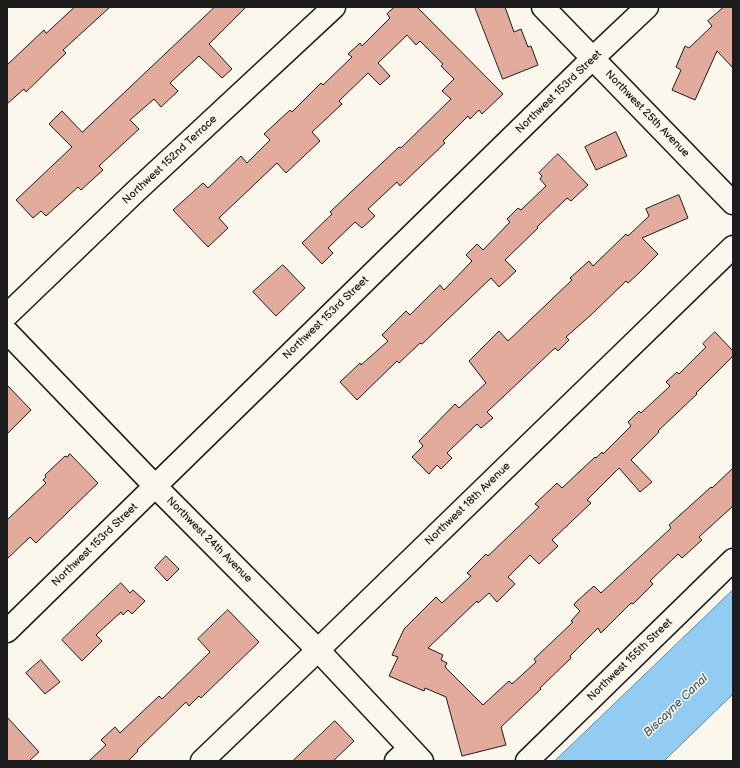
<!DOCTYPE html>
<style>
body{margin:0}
#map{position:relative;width:740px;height:768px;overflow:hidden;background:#fbf7ec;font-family:"Balsamiq Sans",sans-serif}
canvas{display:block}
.frame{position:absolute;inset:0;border:8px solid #1c1c1c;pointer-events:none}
</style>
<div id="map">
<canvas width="740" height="768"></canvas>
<div class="frame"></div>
</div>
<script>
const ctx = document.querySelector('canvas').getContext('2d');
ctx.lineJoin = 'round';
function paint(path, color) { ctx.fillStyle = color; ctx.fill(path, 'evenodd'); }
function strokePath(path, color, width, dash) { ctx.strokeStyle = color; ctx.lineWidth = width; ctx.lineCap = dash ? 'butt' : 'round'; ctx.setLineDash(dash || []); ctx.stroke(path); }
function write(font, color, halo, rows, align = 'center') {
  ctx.font = font + ' "Balsamiq Sans",sans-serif'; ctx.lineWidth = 3; ctx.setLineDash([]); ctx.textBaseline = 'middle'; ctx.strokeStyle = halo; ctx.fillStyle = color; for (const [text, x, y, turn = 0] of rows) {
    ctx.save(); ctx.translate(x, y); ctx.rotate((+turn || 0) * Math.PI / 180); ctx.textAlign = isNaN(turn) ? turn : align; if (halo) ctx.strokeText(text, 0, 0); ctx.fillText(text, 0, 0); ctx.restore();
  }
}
const water = new Path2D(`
 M 733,590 L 733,694 L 664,761 L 555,761 Z`);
const building = new Path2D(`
 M 75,7 L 110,7 L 63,50 L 66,53 L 26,92 L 24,89 L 7,104 L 7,65 L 44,30 L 46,33 Z
 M 215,7 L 246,7 L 209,44 L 232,69 L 222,78 L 199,56 L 170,83 L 178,91 L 161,107 L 154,99 L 130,120 L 139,129 L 99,166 L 103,170 L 81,190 L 78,187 L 46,216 L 41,211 L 33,218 L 16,200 L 72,147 L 49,124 L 62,111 L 82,132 Z
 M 395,7 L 417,7 L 503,94 L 482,114 L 479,110 L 470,119 L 468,116 L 443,141 L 445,143 L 400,186 L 397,182 L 368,209 L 375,216 L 362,228 L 355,222 L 328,248 L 333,253 L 322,264 L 302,243 L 332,214 L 330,212 L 351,192 L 399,147 L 401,148 L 451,99 L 442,91 L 454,79 L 441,66 L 443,64 L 420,41 L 416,45 L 407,35 L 378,63 L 390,76 L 380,85 L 368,73 L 339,101 L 342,104 L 312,132 L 320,141 L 286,173 L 277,163 L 219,218 L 228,228 L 208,247 L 173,210 L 203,183 L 208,188 L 241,156 L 247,163 L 270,140 L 264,134 L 290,110 L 292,112 L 321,83 L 323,85 L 352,57 L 348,54 L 360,43 L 362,46 L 390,18 L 387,14 Z
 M 475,7 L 505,7 L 514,32 L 521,29 L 528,47 L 531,46 L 538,65 L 503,79 Z
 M 724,7 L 733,7 L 733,68 L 717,51 L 695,100 L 672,90 L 681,70 L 676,67 L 685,46 L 689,48 L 712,26 L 708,21 Z
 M 616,132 L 627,156 L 596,170 L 585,147 Z
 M 558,154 L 588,185 L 571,201 L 567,198 L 537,227 L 538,228 L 505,260 L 516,271 L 499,287 L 491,278 L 422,344 L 420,343 L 399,363 L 397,361 L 357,400 L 340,382 L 360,363 L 361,365 L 388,341 L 382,335 L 406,311 L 410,315 L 440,285 L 444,290 L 472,261 L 466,255 L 477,244 L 483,250 L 510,222 L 507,219 L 518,208 L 521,210 L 546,186 L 540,179 L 542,176 L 539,173 Z
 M 679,195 L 688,218 L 642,238 L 658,254 L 638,274 L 628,283 L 626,281 L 592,314 L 566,337 L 569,340 L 558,351 L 555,348 L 487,412 L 493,418 L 481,428 L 477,424 L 447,453 L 452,458 L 441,469 L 437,465 L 429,474 L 412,457 L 423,446 L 419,441 L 455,404 L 459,408 L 486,383 L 469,361 L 499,331 L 508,341 L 572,280 L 570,278 L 589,261 L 593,266 L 626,234 L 628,236 L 649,216 L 646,209 Z
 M 283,265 L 305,288 L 276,316 L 253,292 Z
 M 715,332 L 733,351 L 733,356 L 696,393 L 697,394 L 658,431 L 659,432 L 631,460 L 652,482 L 640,492 L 619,468 L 587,500 L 591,503 L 552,540 L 558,546 L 539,564 L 530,555 L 508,577 L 515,584 L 497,602 L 489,593 L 478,603 L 477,601 L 428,648 L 443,655 L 441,660 L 447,663 L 445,667 L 483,705 L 509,681 L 512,684 L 536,662 L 534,659 L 573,622 L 571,621 L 580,611 L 574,605 L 576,602 L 594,586 L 601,593 L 671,528 L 669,525 L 711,487 L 712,488 L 733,468 L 733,506 L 699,537 L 702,540 L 682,558 L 678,554 L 650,581 L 653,584 L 633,604 L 631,603 L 601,633 L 598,628 L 570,656 L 571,658 L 540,688 L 541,689 L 501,727 L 506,745 L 462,756 L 446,697 L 425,688 L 424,691 L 389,676 L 398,657 L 392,655 L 404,629 L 436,597 L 442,603 L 471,576 L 467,573 L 486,554 L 488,556 L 539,507 L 535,504 L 557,483 L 562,488 L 595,457 L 596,458 L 602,452 L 603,454 L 631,426 L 628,422 L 639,411 L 641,413 L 670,386 L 666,382 L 677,372 L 679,374 L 706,347 L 703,344 Z
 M 7,385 L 31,410 L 7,434 Z
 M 70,454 L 98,483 L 36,543 L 30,537 L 7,559 L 7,520 L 46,483 L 43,480 L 46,477 L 45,475 L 65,456 L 67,457 Z
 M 166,556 L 179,569 L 167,581 L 155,568 Z
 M 121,583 L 130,593 L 133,590 L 145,601 L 132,614 L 128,610 L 123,615 L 121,612 L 96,635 L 102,641 L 82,661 L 62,640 Z
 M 228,610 L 259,642 L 201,698 L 199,696 L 189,706 L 186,702 L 137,750 L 138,751 L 128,761 L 89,761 L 106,745 L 101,740 L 115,727 L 120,733 L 159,696 L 162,699 L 210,652 L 198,639 Z
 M 41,660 L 60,682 L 45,694 L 26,673 Z
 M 7,717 L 39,752 L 29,761 L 7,761 Z
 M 335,721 L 354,741 L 333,761 L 293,761 Z`);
const minor = new Path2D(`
 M 543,7 L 733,203
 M 7,315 L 135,192 L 334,7
 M 7,332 L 155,486 L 318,650 L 422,761
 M 7,631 L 593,58 L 647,7
 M 202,761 L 318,650 L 733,247
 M 396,761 L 409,749
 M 527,761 L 733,560`);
const streetNames = [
 ["Northwest 153rd Street",559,92,-44],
 ["Northwest 25th Avenue",647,114,46],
 ["Northwest 152nd Terrace",170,160,-43],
 ["Northwest 153rd Street",326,318,-44],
 ["Northwest 18th Avenue",468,504,-44],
 ["Northwest 24th Avenue",209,540,45],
 ["Northwest 153rd Street",95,545,-44],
 ["Northwest 155th Street",630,660,-44]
];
const waterNames = [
 ["Biscayne Canal",676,706,-44]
];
paint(water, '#92ccf2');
strokePath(water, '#63869c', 1);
paint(building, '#e3ab9b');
strokePath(building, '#1c1c1c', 1);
strokePath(minor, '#1c1c1c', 25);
strokePath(minor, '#fbf7ec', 22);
write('11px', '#1c1c1c', '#fbf7ec', streetNames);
write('italic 12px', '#455a67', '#fbf7ec', waterNames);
</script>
